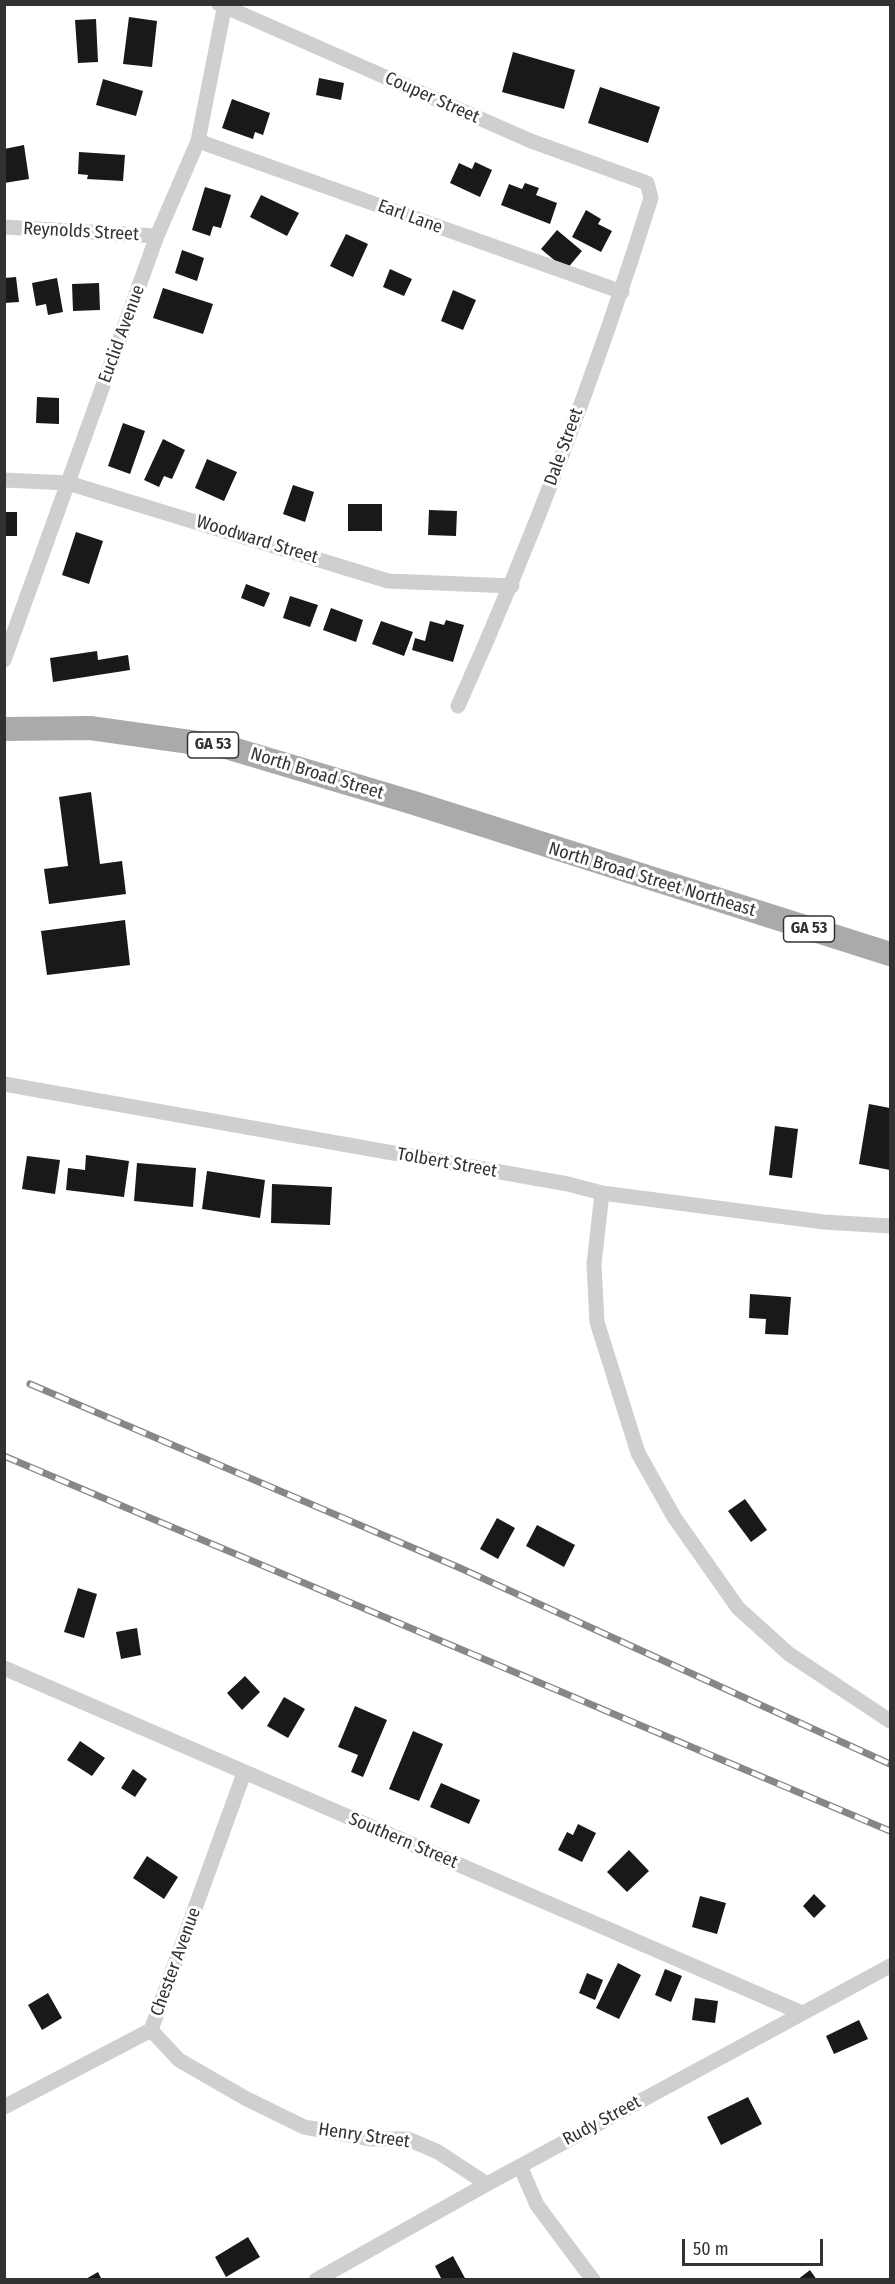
<!DOCTYPE html>
<style>
body{margin:0}
#map{position:relative;width:895px;height:2284px;overflow:hidden;background:#fff;font-family:"Fira Sans Condensed",sans-serif}
canvas{display:block}
.frame{position:absolute;inset:0;border:6px solid #323232;pointer-events:none}
.scale{position:absolute;left:682px;top:2239px;width:141px;height:27px;box-sizing:border-box;border:3px solid #323232;border-top:0;padding-left:8px;font-size:18px;line-height:21px;white-space:nowrap;color:#323232;-webkit-text-stroke:4px #fff;paint-order:stroke}
</style>
<div id="map">
<canvas width="895" height="2284"></canvas>
<div class="frame"></div>
<div class="scale">50 m</div>
</div>
<script>
const ctx = document.querySelector('canvas').getContext('2d');
ctx.lineJoin = 'round';
function paint(path, color) { ctx.fillStyle = color; ctx.fill(path, 'evenodd'); }
function strokePath(path, color, width, dash) { ctx.strokeStyle = color; ctx.lineWidth = width; ctx.lineCap = dash ? 'butt' : 'round'; ctx.setLineDash(dash || []); ctx.stroke(path); }
function write(font, color, halo, rows, align = 'center') {
  ctx.font = font + ' "Fira Sans Condensed",sans-serif'; ctx.lineWidth = 6; ctx.setLineDash([]); ctx.textBaseline = 'middle'; ctx.strokeStyle = halo; ctx.fillStyle = color; for (const [text, x, y, turn = 0] of rows) {
    ctx.save(); ctx.translate(x, y); ctx.rotate((+turn || 0) * Math.PI / 180); ctx.textAlign = isNaN(turn) ? turn : align; if (halo) ctx.strokeText(text, 0, 0); ctx.fillText(text, 0, 0); ctx.restore();
  }
}
const building = new Path2D(`
 M 129,17 L 157,21 L 152,67 L 123,64 Z
 M 96,19 L 98,62 L 78,63 L 75,20 Z
 M 513,52 L 575,70 L 564,109 L 502,92 Z
 M 319,78 L 344,83 L 341,100 L 316,95 Z
 M 103,79 L 143,91 L 136,116 L 96,105 Z
 M 600,87 L 660,107 L 648,143 L 588,123 Z
 M 232,99 L 270,113 L 263,135 L 255,132 L 253,139 L 222,128 Z
 M 24,145 L 29,179 L 4,183 L 4,149 Z
 M 79,152 L 125,155 L 123,181 L 87,179 L 88,175 L 78,174 Z
 M 475,162 L 492,170 L 480,197 L 450,183 L 459,163 L 472,169 Z
 M 525,183 L 539,188 L 536,195 L 557,203 L 550,224 L 501,205 L 509,184 L 522,189 Z
 M 205,187 L 231,195 L 221,228 L 213,226 L 210,236 L 192,230 Z
 M 261,195 L 299,213 L 287,236 L 250,217 Z
 M 586,210 L 601,219 L 598,224 L 612,231 L 601,252 L 572,237 Z
 M 557,230 L 582,251 L 566,270 L 541,249 Z
 M 346,234 L 368,244 L 353,277 L 330,266 Z
 M 182,250 L 204,258 L 197,281 L 175,273 Z
 M 390,269 L 412,279 L 404,296 L 383,287 Z
 M 16,277 L 19,302 L 4,303 L 4,278 Z
 M 57,278 L 63,312 L 48,315 L 46,304 L 36,306 L 32,283 Z
 M 99,283 L 100,310 L 73,311 L 72,284 Z
 M 163,288 L 213,304 L 203,334 L 153,318 Z
 M 453,290 L 476,300 L 463,330 L 441,321 Z
 M 37,397 L 59,398 L 59,424 L 36,423 Z
 M 123,423 L 145,431 L 130,474 L 108,466 Z
 M 163,439 L 185,450 L 172,479 L 164,476 L 159,487 L 144,480 Z
 M 207,459 L 237,472 L 224,501 L 195,488 Z
 M 293,485 L 314,492 L 305,522 L 283,514 Z
 M 348,504 L 382,504 L 382,531 L 348,531 Z
 M 429,510 L 457,511 L 456,536 L 428,535 Z
 M 4,512 L 17,512 L 17,536 L 4,536 Z
 M 76,532 L 103,541 L 89,584 L 62,575 Z
 M 246,584 L 270,593 L 264,607 L 241,598 Z
 M 290,596 L 318,605 L 310,627 L 283,618 Z
 M 331,608 L 363,620 L 356,642 L 323,630 Z
 M 446,620 L 464,625 L 453,662 L 412,650 L 415,638 L 425,641 L 430,621 L 444,625 Z
 M 381,621 L 413,632 L 404,656 L 372,644 Z
 M 97,651 L 98,660 L 128,655 L 130,670 L 53,682 L 50,658 Z
 M 91,792 L 100,864 L 122,861 L 126,894 L 49,904 L 44,869 L 68,866 L 59,797 Z
 M 125,920 L 130,965 L 47,975 L 41,931 Z
 M 869,1104 L 890,1108 L 890,1170 L 859,1164 Z
 M 775,1126 L 798,1129 L 792,1178 L 769,1175 Z
 M 86,1155 L 129,1161 L 124,1197 L 66,1190 L 68,1168 L 85,1170 Z
 M 27,1156 L 60,1160 L 55,1194 L 22,1189 Z
 M 137,1163 L 196,1168 L 193,1207 L 134,1201 Z
 M 207,1171 L 265,1180 L 260,1218 L 202,1209 Z
 M 272,1184 L 332,1187 L 330,1225 L 271,1223 Z
 M 750,1294 L 791,1297 L 788,1335 L 765,1334 L 766,1319 L 749,1318 Z
 M 745,1499 L 767,1530 L 751,1542 L 728,1511 Z
 M 497,1518 L 515,1528 L 498,1559 L 480,1549 Z
 M 537,1525 L 575,1545 L 564,1567 L 526,1546 Z
 M 78,1588 L 97,1594 L 84,1638 L 64,1632 Z
 M 137,1628 L 141,1655 L 121,1659 L 116,1632 Z
 M 245,1676 L 260,1692 L 242,1710 L 227,1693 Z
 M 284,1697 L 305,1709 L 288,1738 L 267,1726 Z
 M 355,1706 L 387,1720 L 363,1777 L 351,1772 L 358,1755 L 338,1747 Z
 M 413,1731 L 443,1744 L 419,1801 L 389,1789 Z
 M 80,1741 L 105,1758 L 92,1776 L 67,1760 Z
 M 133,1769 L 147,1779 L 135,1797 L 121,1788 Z
 M 441,1783 L 480,1800 L 469,1824 L 430,1807 Z
 M 578,1824 L 596,1833 L 582,1862 L 558,1850 L 567,1832 L 573,1835 Z
 M 629,1850 L 649,1871 L 627,1892 L 607,1872 Z
 M 147,1856 L 178,1877 L 164,1899 L 133,1878 Z
 M 814,1894 L 826,1906 L 814,1918 L 803,1906 Z
 M 700,1896 L 726,1903 L 717,1934 L 692,1927 Z
 M 618,1963 L 641,1975 L 619,2019 L 596,2008 Z
 M 665,1969 L 682,1976 L 671,2002 L 655,1995 Z
 M 587,1973 L 603,1980 L 595,2000 L 579,1993 Z
 M 48,1993 L 62,2018 L 42,2030 L 28,2005 Z
 M 695,1998 L 718,2001 L 715,2023 L 692,2020 Z
 M 859,2020 L 868,2039 L 834,2054 L 826,2036 Z
 M 748,2097 L 762,2124 L 721,2145 L 707,2117 Z
 M 248,2237 L 260,2257 L 226,2277 L 215,2257 Z
 M 453,2256 L 466,2280 L 442,2280 L 435,2266 Z
 M 810,2270 L 817,2280 L 797,2280 Z
 M 98,2272 L 102,2280 L 84,2280 Z`);
const minor = new Path2D(`
 M 219,4 L 531,141 L 647,183 L 651,198 C 597,371 532,541 458,706
 M 198,141 L 622,292
 M 4,227 L 157,236
 M 4,480 L 68,483 L 388,581 L 512,586
 M 4,660 L 157,236 L 198,141 L 225,4
 M 4,1084 L 568,1184 L 602,1193 L 824,1222 L 890,1226
 M 602,1193 L 594,1264 L 597,1322 L 638,1453 L 674,1517 L 738,1608 L 789,1654 L 890,1721
 M 4,1668 L 802,2013
 M 151,2030 L 179,2060 L 245,2098 L 304,2127 L 372,2139 L 408,2139 L 438,2152 L 487,2184
 M 4,2107 L 151,2030 L 244,1773
 M 520,2166 L 537,2205 L 593,2280
 M 316,2280 L 487,2184 L 890,1966`);
const primary = new Path2D(`
 M 4,729 L 90,728 L 226,747 L 414,803 L 890,954`);
const rail = new Path2D(`
 M 30,1384 L 460,1568 L 890,1764
 M 4,1456 L 890,1831`);
const shields = [
 [213,745,51],
 [809,929,51]
];
const shieldNames = [
 ["GA 53",213,745],
 ["GA 53",809,929]
];
const streetNames = [
 ["Couper Street",432,98,24],
 ["Earl Lane",410,217,20],
 ["Reynolds Street",81,232,3],
 ["Euclid Avenue",122,334,-70],
 ["Dale Street",564,447,-70],
 ["Woodward Street",257,540,17],
 ["North Broad Street",317,774,17],
 ["North Broad Street Northeast",652,880,17],
 ["Tolbert Street",447,1163,10],
 ["Southern Street",403,1841,23],
 ["Chester Avenue",176,1962,-70],
 ["Rudy Street",602,2121,-28],
 ["Henry Street",364,2136,8]
];
paint(building, '#191919');
strokePath(minor, '#cfcfcf', 15);
strokePath(primary, '#aaa', 24);
strokePath(rail, '#878787', 7);
strokePath(rail, '#fff', 4.5, [14]);
for (const [x, y, w] of shields) { const box = new Path2D(); box.roundRect(x - w / 2, y - 13, w, 26, 4.5); ctx.fillStyle = '#fff'; ctx.fill(box); strokePath(box, '#323232', 1.5); }
write('bold 16px', '#323232', null, shieldNames);
write('18px', '#323232', '#fff', streetNames);
</script>
